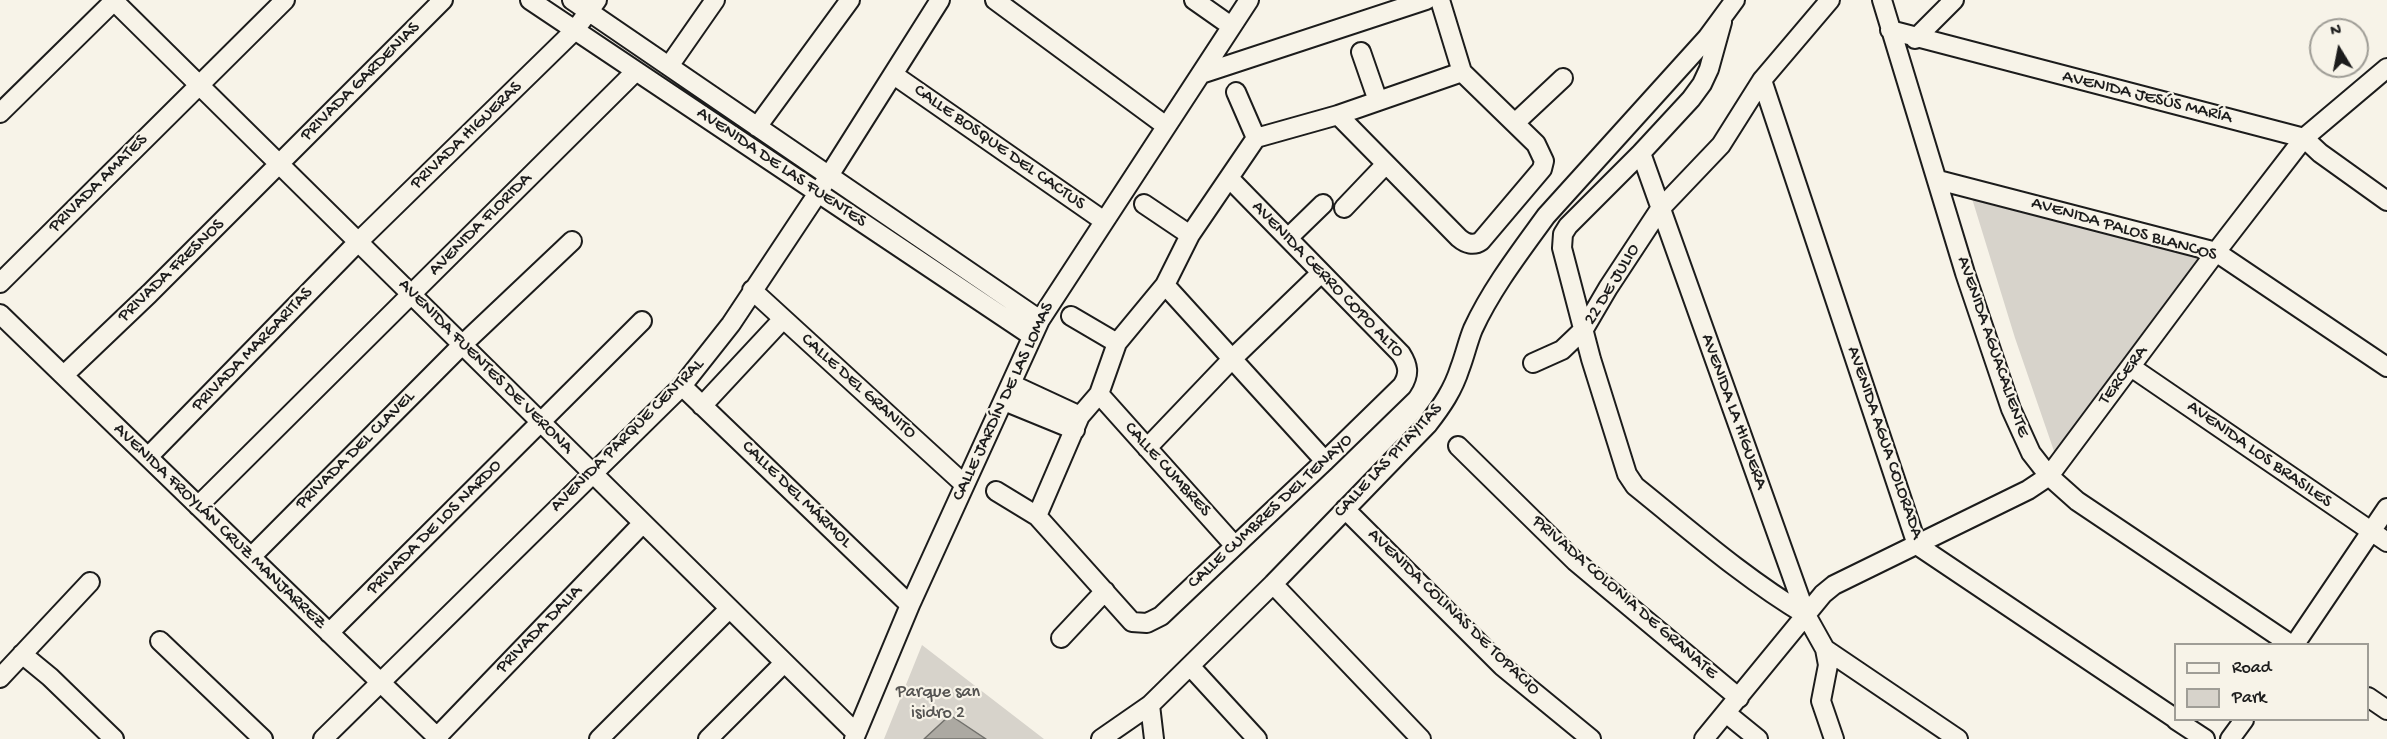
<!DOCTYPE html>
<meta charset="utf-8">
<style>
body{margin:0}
#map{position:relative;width:2387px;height:739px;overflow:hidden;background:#f7f3e8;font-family:"Gochi Hand",sans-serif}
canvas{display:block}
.legend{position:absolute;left:2174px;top:643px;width:195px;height:78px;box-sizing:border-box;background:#f7f3e8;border:2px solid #9f9d96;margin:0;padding:8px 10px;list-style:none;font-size:18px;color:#1c1c1c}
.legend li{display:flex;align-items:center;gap:12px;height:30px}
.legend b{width:30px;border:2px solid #9f9d96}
.north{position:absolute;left:2309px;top:18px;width:60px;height:60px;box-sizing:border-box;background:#f7f3e8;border:2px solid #9f9d96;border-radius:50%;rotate:350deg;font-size:16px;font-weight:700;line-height:24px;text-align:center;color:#1c1c1c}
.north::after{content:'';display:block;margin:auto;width:21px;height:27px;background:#1c1c1c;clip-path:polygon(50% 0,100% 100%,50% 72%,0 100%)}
</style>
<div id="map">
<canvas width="2387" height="739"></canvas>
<ul class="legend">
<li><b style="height:8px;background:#f7f3e8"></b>Road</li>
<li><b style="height:16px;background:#d7d3cb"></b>Park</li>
</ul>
<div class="north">N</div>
</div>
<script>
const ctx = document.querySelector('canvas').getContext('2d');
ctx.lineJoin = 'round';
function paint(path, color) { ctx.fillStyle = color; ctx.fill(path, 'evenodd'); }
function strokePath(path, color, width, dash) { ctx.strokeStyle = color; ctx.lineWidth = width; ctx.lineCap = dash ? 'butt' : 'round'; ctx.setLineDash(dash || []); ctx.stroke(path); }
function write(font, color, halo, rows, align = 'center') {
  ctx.font = font + ' "Gochi Hand",sans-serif'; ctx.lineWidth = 4.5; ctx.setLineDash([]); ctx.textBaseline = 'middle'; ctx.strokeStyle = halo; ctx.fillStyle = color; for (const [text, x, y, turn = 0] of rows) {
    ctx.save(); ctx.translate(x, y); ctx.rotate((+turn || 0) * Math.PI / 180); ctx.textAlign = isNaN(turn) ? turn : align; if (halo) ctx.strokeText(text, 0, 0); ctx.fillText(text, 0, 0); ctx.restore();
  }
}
const green = new Path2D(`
 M 1970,192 L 2203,254 L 2055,454 L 2015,338 Z
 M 922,645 L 1044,739 L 884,739 Z`);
const water = new Path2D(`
 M 950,715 L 986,739 L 924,739 Z`);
const minor = new Path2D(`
 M 530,0 L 1032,336
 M 572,0 L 1040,320
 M 995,0 L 1166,126
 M 1194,0 L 1231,26
 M 1882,0 L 1965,273 L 2011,409 L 2031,453 L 2049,476 L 2077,501 L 2290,644
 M 114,1 L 856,733
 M 1722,22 L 1709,69 L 1702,84 L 1691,99 L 1641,153 L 1568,226 L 1563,234 L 1562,248 L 1591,359 L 1627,474 L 1635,486 C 1691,531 1744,578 1806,615
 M 1890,30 L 2304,138 L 2320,153 L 2387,201
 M 1915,39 L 1954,0
 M 1361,52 L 1378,101
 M 669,66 L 715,0
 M 1201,74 L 1426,0
 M 894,75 L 1104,221
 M 1762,80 L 1917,545 L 2176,719
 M 1236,92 L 1256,138
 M 0,113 L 115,0
 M 1338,115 L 1459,238 C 1466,244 1474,246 1481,241 L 1542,169 L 1544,161 L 1536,144 L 1462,72 L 1440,0
 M 1516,122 L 1563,78
 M 757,127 L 850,0
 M 1641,153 L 1806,615 L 1825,649 L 1958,739
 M 1938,180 L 2216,252 L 2387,367
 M 1144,204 L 1190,235
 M 1344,208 L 1385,165
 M 1288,238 L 1323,204
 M 0,283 L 285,0
 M 1165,285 L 1325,461
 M 752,290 L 964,484
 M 0,314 L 439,739
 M 1071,316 L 1117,343
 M 1533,363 L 1562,350 L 1584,329 L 1608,288 L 1660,209 L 1721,145 L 1762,80 L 1830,0
 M 2131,367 L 2387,542
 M 64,375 L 149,294 L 443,0
 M 1011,384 L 1080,416
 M 682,386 L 910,605
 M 1099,394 L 1235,546
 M 1004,401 L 1075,430
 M 702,406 L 783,319
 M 1458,446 L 1575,561 L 1739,698
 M 1147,448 L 1232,359 L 1321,273
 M 148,457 L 358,242 L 575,30 L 597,0
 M 996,491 L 1037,516 L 1132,622 L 1147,623 L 1161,616 L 1325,461 L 1402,386 C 1410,374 1408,365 1401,354 L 1230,179
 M 198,506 L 636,71
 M 1345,509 L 1502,666 L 1591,739
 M 1037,516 L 1080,416 L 1099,394 L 1117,343 L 1165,285 L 1190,235 L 1256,138 L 1338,115 L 1462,72
 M 251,557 L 462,345 L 572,241
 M 1273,584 L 1421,739
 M 329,633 L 642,321
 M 1061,638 L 1105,591
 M 160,641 L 263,739
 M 2295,644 L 2387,508
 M 1825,649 L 1828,665 L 1821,701 L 1834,739
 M 22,654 L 50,677 L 114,739
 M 1190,666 L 1257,739
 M 0,678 L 90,582
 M 2368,697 L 2387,710
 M 1150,705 L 1154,739
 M 1726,713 L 1758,739
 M 2176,720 L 2205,739
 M 437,737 L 643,523
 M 323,739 L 682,386 L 731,324 L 818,193 L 940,0
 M 599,739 L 729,609
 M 708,739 L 784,663
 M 854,739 L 910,605 L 1040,320 L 1249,0
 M 1101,739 L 1150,705 L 1273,584 L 1428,424 C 1442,406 1453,390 1460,368 C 1465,355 1468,341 1473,329 C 1492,288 1520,252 1546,216 L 1707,38 L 1735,0
 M 1704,739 L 1823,594 L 1834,585 L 2028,490 L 2049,476 L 2216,252 L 2304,138 L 2387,68
 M 2230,739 L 2244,720`);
const streetNames = [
 ["PRIVADA GARDENIAS",361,82,-45],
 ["AVENIDA JESÚS MARÍA",2147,98,14],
 ["PRIVADA HIGUERAS",467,136,-44],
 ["CALLE BOSQUE DEL CACTUS",999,148,35],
 ["AVENIDA DE LAS FUENTES",781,168,34],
 ["PRIVADA AMATES",99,184,-45],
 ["AVENIDA FLORIDA",481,225,-45],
 ["AVENIDA PALOS BLANCOS",2124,230,16],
 ["PRIVADA FRESNOS",172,271,-44],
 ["AVENIDA CERRO COPO ALTO",1327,280,46],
 ["22 DE JULIO",1613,285,-59],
 ["AVENIDA AGUACALIENTE",1992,347,71],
 ["PRIVADA MARGARITAS",253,350,-46],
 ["AVENIDA FUENTES DE VERONA",485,367,45],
 ["TERCERA",2124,376,-53],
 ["CALLE DEL GRANITO",858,387,42],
 ["CALLE JARDÍN DE LAS LOMAS",1004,402,-65],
 ["AVENIDA LA HIGUERA",1733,412,70],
 ["AVENIDA PARQUE CENTRAL",628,436,-45],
 ["AVENIDA AGUA COLORADA",1884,443,71],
 ["PRIVADA DEL CLAVEL",356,451,-45],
 ["AVENIDA LOS BRASILES",2259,455,35],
 ["CALLE LAS PITAYITAS",1389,461,-47],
 ["CALLE CUMBRES",1167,470,48],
 ["CALLE DEL MÁRMOL",796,495,44],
 ["CALLE CUMBRES DEL TENAYO",1271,512,-43],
 ["AVENIDA FROYLÁN CRUZ MANJARREZ",219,527,44],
 ["PRIVADA DE LOS NARDO",435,528,-45],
 ["PRIVADA COLONIA DE GRANATE",1624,598,41],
 ["AVENIDA COLINAS DE TOPACIO",1453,613,44],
 ["PRIVADA DALIA",540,630,-46]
];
const parkNames = [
 ["Parque san",938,693],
 ["isidro 2",938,714]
];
paint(green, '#d7d3cb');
paint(water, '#aca9a2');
strokePath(water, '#72716c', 1.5);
strokePath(minor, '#1c1c1c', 22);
strokePath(minor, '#f7f3e8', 18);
write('18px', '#1c1c1c', '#f7f3e8', streetNames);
write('18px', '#545351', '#f7f3e8', parkNames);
</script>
